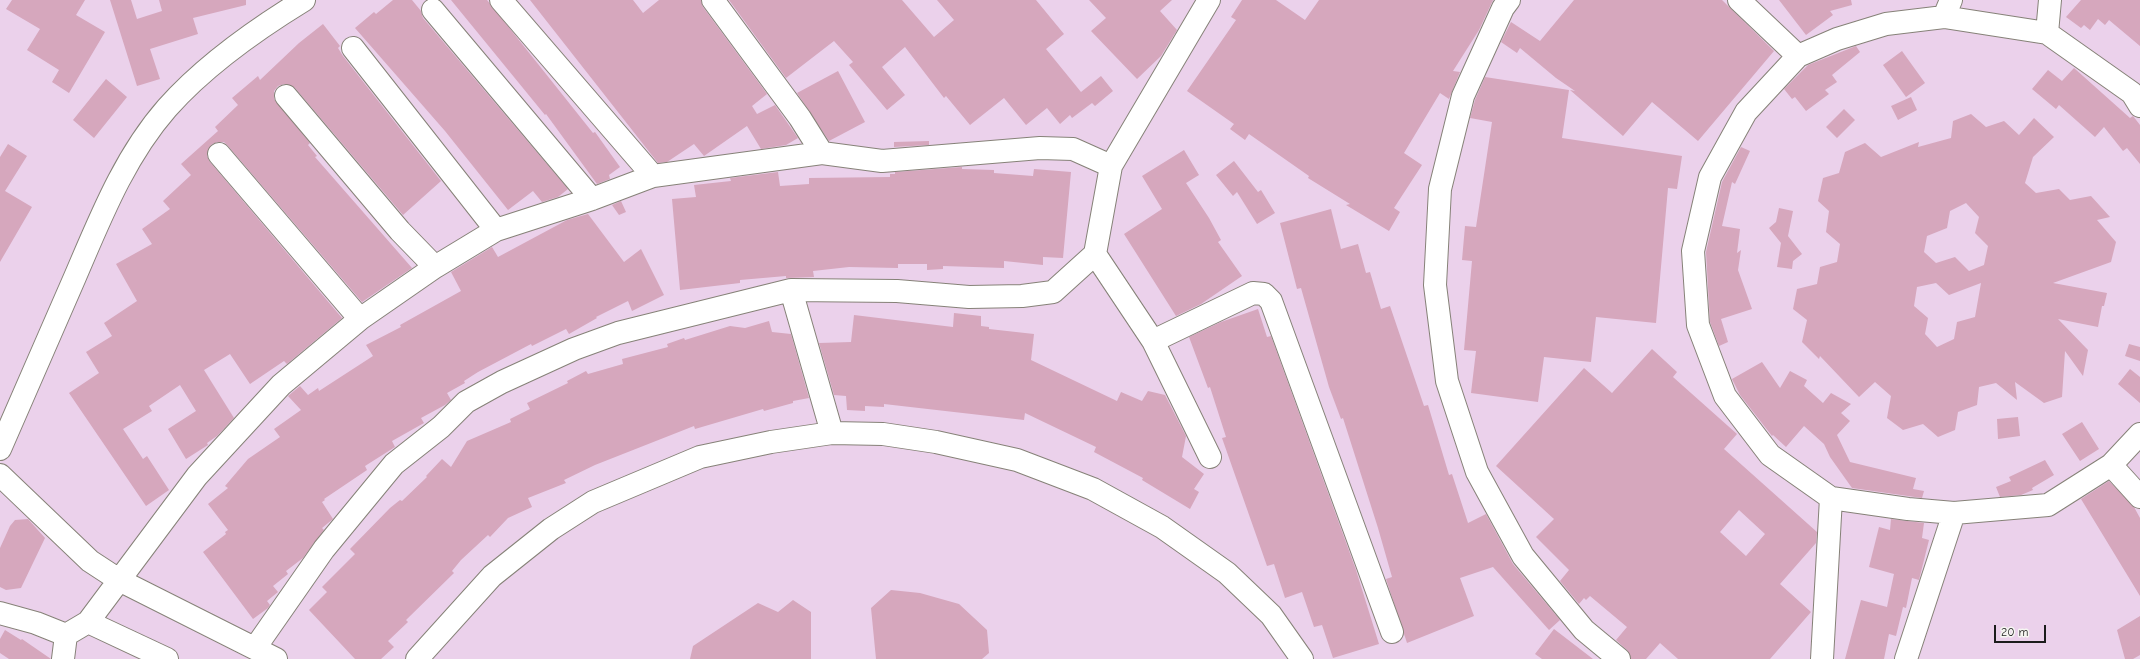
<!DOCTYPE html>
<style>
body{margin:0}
#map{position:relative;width:2140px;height:659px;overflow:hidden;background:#efe9d4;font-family:"Comic Neue",sans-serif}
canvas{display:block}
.scale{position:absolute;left:1994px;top:625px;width:52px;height:18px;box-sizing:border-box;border:2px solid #1c1c1c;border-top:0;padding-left:5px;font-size:12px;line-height:14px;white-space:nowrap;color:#1c1c1c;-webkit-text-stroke:3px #f6f6f2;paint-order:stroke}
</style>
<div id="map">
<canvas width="2140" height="659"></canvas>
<div class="scale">20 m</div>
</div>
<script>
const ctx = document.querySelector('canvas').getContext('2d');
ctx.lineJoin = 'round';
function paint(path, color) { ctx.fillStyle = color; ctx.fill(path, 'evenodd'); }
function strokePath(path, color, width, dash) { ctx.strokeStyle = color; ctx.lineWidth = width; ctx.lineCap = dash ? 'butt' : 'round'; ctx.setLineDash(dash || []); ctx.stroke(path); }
const built = new Path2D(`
 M 0,0 L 2140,0 L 2140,659 L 0,659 Z`);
const building = new Path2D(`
 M 12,0 L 85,0 L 76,15 L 105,32 L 69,93 L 52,82 L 59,70 L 27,50 L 40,29 L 6,9 Z
 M 110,0 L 131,0 L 137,19 L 162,11 L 159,0 L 246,0 L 246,5 L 193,18 L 198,34 L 150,49 L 160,79 L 137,86 Z
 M 393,0 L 412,0 L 421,11 L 423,18 L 568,189 L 558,197 L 542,202 L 533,191 L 508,210 L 445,131 L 355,28 L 374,12 L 376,14 Z
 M 451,0 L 487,0 L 593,133 L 595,132 L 620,167 L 609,175 L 610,179 L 597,184 L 546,114 L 545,115 Z
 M 530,0 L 633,0 L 643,13 L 659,0 L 701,0 L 703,7 L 767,94 L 752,106 L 757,114 L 775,105 L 798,138 L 786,145 L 761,149 L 747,126 L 704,156 L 694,144 L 667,162 L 658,163 Z
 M 729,0 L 902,0 L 934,37 L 954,20 L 937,0 L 1036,0 L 1064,34 L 1046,49 L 1081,92 L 1101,76 L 1113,91 L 1095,106 L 1092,103 L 1072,118 L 1070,115 L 1060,124 L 1047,108 L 1026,125 L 1004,98 L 970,125 L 946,96 L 944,98 L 905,47 L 882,67 L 905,95 L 887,110 L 849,65 L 853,62 L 834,41 L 786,78 Z
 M 1089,0 L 1172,0 L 1160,11 L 1177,30 L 1161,56 L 1137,79 L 1091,31 L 1106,18 Z
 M 1242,0 L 1276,0 L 1305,20 L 1319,0 L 1493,0 L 1479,30 L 1453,71 L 1460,72 L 1449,99 L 1440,93 L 1404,153 L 1422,165 L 1394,208 L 1400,212 L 1389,231 L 1346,205 L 1350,204 L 1308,178 L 1309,176 L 1249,134 L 1245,140 L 1230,129 L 1234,124 L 1187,91 L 1236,20 L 1231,17 Z
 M 1574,0 L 1722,0 L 1774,51 L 1698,141 L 1652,102 L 1623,136 L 1570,90 L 1575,91 L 1556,78 L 1520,48 L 1517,53 L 1501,42 L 1511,22 L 1540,41 Z
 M 1779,0 L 1851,0 L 1852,5 L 1830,11 L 1833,15 L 1806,35 Z
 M 2081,0 L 2140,0 L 2140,46 L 2109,20 L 2105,25 L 2098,19 L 2090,30 L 2084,25 L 2081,28 L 2066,17 Z
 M 323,24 L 340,46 L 338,48 L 343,56 L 441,181 L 403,215 L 295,88 L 284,84 L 278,86 L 274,91 L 274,99 L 310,143 L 308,145 L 317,156 L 315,157 L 412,268 L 362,302 L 228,146 L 224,142 L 217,142 L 211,145 L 207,156 L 210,162 L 342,318 L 287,364 L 284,361 L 250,384 L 230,354 L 204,370 L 234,418 L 217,436 L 207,443 L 208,445 L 186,459 L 168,429 L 196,411 L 180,385 L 149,406 L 152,411 L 123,429 L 143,459 L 147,456 L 169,490 L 146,506 L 69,393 L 99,373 L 86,352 L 112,336 L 104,323 L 137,301 L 116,264 L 152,244 L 142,229 L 170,209 L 163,201 L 191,175 L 181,164 L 218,131 L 215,127 L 238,105 L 232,98 L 258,76 L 260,80 L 299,43 Z
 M 1856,46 L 1860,52 L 1832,75 L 1837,82 L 1825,90 L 1829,94 L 1806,111 L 1795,97 L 1792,99 L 1784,89 L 1808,65 Z
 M 1902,51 L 1925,83 L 1906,97 L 1883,65 Z
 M 2074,68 L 2130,118 L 2133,116 L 2140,125 L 2140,164 L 2127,148 L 2123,151 L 2104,127 L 2095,137 L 2059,105 L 2056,109 L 2032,89 L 2048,70 L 2062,81 Z
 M 838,71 L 865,122 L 829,141 L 797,93 Z
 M 1485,77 L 1569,90 L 1562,138 L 1682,156 L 1677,189 L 1668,188 L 1656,323 L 1596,317 L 1591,362 L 1544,357 L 1538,402 L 1471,393 L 1476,351 L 1464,350 L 1472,261 L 1462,260 L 1465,226 L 1476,227 L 1492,122 L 1470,118 L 1475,100 Z
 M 106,79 L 127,97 L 94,138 L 73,120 Z
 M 1911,97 L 1917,110 L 1898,120 L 1891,106 Z
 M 1844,109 L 1855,120 L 1837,138 L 1826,127 Z
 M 1971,114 L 1986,127 L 2004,121 L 2019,135 L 2034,118 L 2054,137 L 2033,157 L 2025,183 L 2036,193 L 2059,189 L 2070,200 L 2091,196 L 2110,217 L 2097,220 L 2116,242 L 2111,262 L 2053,283 L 2107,293 L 2104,306 L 2102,306 L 2098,327 L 2058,319 L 2088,350 L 2083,376 L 2065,351 L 2062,397 L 2044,403 L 2015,382 L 2017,400 L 1996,383 L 1979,387 L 1977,405 L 1958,412 L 1955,430 L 1938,437 L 1923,424 L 1903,430 L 1887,418 L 1891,396 L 1875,382 L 1859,397 L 1820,356 L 1819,359 L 1802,342 L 1807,320 L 1793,309 L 1797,289 L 1817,284 L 1820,267 L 1837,262 L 1840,244 L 1826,232 L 1829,211 L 1818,201 L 1823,178 L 1839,173 L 1845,152 L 1865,143 L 1881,157 L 1919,142 L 1918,147 L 1951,138 L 1953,121 ZM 1966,203 L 1979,217 L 1975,233 L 1988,246 L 1984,265 L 1969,271 L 1955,257 L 1936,263 L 1924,252 L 1927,236 L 1947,228 L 1950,211 ZM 1936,283 L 1949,295 L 1981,283 L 1975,317 L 1957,322 L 1954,339 L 1937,347 L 1925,334 L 1928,318 L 1914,306 L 1917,287 Z
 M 929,141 L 929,145 L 894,147 L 894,142 Z
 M 8,144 L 27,156 L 5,191 L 32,207 L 0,262 L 0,157 Z
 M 1741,147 L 1750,151 L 1735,184 L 1732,182 L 1722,226 L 1740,229 L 1737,253 L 1741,250 L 1738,270 L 1752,309 L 1721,319 L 1728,342 L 1719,346 L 1710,322 L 1706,252 L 1722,182 Z
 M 1184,150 L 1199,175 L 1186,183 L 1209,218 L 1221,240 L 1218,242 L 1242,276 L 1201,304 L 1176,316 L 1124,234 L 1162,209 L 1142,176 Z
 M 1234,161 L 1258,192 L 1261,190 L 1275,213 L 1257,224 L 1237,192 L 1233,196 L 1216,175 Z
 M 962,167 L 962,169 L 994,170 L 994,173 L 1033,176 L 1034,169 L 1071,172 L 1063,258 L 1043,257 L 1043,265 L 1004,261 L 1004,268 L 943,266 L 943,269 L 927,270 L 927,264 L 898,264 L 898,268 L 849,267 L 813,271 L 814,277 L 786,278 L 786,276 L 740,280 L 740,283 L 680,290 L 672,199 L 696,197 L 694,185 L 731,181 L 730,178 L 778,172 L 780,186 L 809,184 L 809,178 L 890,177 L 890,174 L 895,174 L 895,172 Z
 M 621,201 L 626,212 L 619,215 L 612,205 Z
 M 1779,208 L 1793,211 L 1788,236 L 1802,254 L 1793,261 L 1792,269 L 1777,267 L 1781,243 L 1769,228 L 1776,222 Z
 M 1331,209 L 1341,249 L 1358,244 L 1366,273 L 1370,272 L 1381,309 L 1390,306 L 1424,406 L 1428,405 L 1449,475 L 1452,474 L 1468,523 L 1486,514 L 1513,564 L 1560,620 L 1549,630 L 1493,567 L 1460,578 L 1474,616 L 1407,643 L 1386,579 L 1392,577 L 1378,528 L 1343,418 L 1341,419 L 1329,387 L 1301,288 L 1297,289 L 1280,223 Z
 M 588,214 L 624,262 L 641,249 L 664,295 L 632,311 L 628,301 L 596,317 L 597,318 L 569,334 L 566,329 L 532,346 L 531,344 L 478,372 L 464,381 L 465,383 L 447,393 L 451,400 L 445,405 L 421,418 L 424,423 L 392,441 L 395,447 L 365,466 L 367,470 L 324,499 L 325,500 L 322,502 L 333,519 L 322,528 L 324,530 L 303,558 L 286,571 L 288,574 L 273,586 L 278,592 L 267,601 L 270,605 L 268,608 L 253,619 L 203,552 L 226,534 L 225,532 L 228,530 L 208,504 L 228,488 L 225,486 L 248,459 L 280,437 L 274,429 L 301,410 L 288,396 L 300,386 L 308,395 L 318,388 L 319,391 L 373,356 L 366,345 L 401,327 L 400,325 L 461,291 L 451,272 L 492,247 L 498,257 L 567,220 Z
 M 1258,309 L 1267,337 L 1271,336 L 1356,570 L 1379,644 L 1333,658 L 1322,625 L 1314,627 L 1302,592 L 1285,598 L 1274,564 L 1267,566 L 1222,438 L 1226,437 L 1210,387 L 1208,388 L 1189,337 L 1221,322 Z
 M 954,313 L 981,316 L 981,326 L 989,327 L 989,329 L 1034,334 L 1031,360 L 1117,401 L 1121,392 L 1142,401 L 1148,391 L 1165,395 L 1186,436 L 1182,457 L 1204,474 L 1194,489 L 1199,492 L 1190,509 L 1142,480 L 1143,478 L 1094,452 L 1096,447 L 1025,413 L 1024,420 L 884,404 L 884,407 L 865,406 L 865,411 L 847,410 L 846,396 L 834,395 L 819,343 L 851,342 L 854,315 L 953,327 Z
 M 769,321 L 772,332 L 791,334 L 809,398 L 793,401 L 793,403 L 764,411 L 763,409 L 695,429 L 694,426 L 595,465 L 564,480 L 566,483 L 528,498 L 532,507 L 508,518 L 490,537 L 488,535 L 461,560 L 452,571 L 454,573 L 406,620 L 408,622 L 388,641 L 394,647 L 381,659 L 355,659 L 309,610 L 327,592 L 322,587 L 355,554 L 350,549 L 390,508 L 400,500 L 402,501 L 427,477 L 426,476 L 442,459 L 451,467 L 467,441 L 511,422 L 510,419 L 530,409 L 527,403 L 568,383 L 567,381 L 586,371 L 588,374 L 623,364 L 622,359 L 668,347 L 667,344 L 684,338 L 685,340 L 730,326 L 745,328 Z
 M 2129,344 L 2140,347 L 2140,361 L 2125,356 Z
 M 1652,349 L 1677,372 L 1673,377 L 1737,434 L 1724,449 L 1817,532 L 1816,543 L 1780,584 L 1811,612 L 1770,659 L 1678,659 L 1660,643 L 1646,659 L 1631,659 L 1627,650 L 1616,640 L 1627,627 L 1590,596 L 1586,600 L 1584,598 L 1579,604 L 1560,581 L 1569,570 L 1536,537 L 1554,519 L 1496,466 L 1584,368 L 1612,393 ZM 1739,510 L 1765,534 L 1746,556 L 1720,532 Z
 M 1762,362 L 1780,388 L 1790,371 L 1807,380 L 1804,386 L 1823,403 L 1831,393 L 1851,404 L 1841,413 L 1850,421 L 1837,435 L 1850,462 L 1916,478 L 1913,489 L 1924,491 L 1922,498 L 1852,488 L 1830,457 L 1824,444 L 1804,426 L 1786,447 L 1773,435 L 1772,436 L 1740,395 L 1732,379 Z
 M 2130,369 L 2140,377 L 2140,403 L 2118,384 Z
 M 2018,417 L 2020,436 L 1998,439 L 1997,419 Z
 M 2082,422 L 2099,449 L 2080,461 L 2062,434 Z
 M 2045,460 L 2054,475 L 2032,488 L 2033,490 L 2021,495 L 2000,497 L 1996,487 L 2011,481 L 2009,477 Z
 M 2109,481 L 2134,507 L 2140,518 L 2140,596 L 2081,499 Z
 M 28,519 L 45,538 L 21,588 L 6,590 L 0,587 L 0,548 L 10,526 L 15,520 Z
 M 1891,519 L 1924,523 L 1922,538 L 1929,540 L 1919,580 L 1912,578 L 1906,608 L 1903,607 L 1896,636 L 1889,634 L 1884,659 L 1845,659 L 1861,600 L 1887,607 L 1894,574 L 1869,567 L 1879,527 L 1890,530 Z
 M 891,590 L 920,593 L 959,604 L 987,630 L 989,653 L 982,659 L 876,659 L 871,608 Z
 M 793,600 L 811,612 L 811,659 L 690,659 L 693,646 L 758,603 L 778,612 Z
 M 2140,616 L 2140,655 L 2133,659 L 2125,659 L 2117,630 Z
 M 1554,629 L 1593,659 L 1542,659 L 1535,654 Z
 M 5,630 L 21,640 L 22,639 L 51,659 L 9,659 L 0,653 L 0,639 Z`);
const minor = new Path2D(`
 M 501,0 L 653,176
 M 713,0 L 800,118 L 822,153
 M 1509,0 L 1503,8 L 1463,96 L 1440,189 L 1435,285 L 1447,381 L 1477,472 L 1523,556 L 1584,630 L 1619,659
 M 1739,0 L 1798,56
 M 433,10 L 592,199
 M 1944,17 L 1951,0
 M 2047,33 L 2050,0
 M 353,48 L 496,230
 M 286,96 L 400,231 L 435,267
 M 2140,106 L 2132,93 L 2047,33 L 1944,17 L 1886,24 L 1837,39 L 1798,56 L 1746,112 L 1710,177 L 1693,251 L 1698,325 L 1725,396 L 1770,455 L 1831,498 L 1908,509 L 1954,513 L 2048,505 L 2111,465 L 2140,434
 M 219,154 L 360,319
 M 1095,254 L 1153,341 L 1210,457
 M 791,290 L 832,433
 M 1153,341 L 1253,293 L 1264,294 L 1271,301 L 1392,632
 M 0,449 C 25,392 50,334 75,277 C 100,219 124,157 167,108 C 205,65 255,30 304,0
 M 2111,465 L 2140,497
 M 0,475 L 90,561 L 119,580 L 276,659
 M 0,613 L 36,623 L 66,635 L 88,622 L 197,476 L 281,385 L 360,319 L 435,267 L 496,230 L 592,199 L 653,176 L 822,153 L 882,161 L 1040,148 L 1073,149 L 1111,166
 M 88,622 L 167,659
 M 255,648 L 324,549 L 394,464 L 441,427 L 466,402 L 502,382 L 574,349 L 618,333 L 791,290 L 897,291 L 969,297 L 1022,296 L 1053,292 L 1095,254 L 1111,166 L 1209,0
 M 63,659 L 66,635
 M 417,659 L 492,576 L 551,529 L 593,502 L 700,457 L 771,442 L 832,433 L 883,434 L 936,442 L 1017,460 L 1093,489 L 1162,527 L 1227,573 L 1271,615 L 1302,659
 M 1822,659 L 1831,498
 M 1906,659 L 1954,513`);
paint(built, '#ebd1eb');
paint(building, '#d6a7bd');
strokePath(minor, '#868278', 24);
strokePath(minor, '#fff', 22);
</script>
